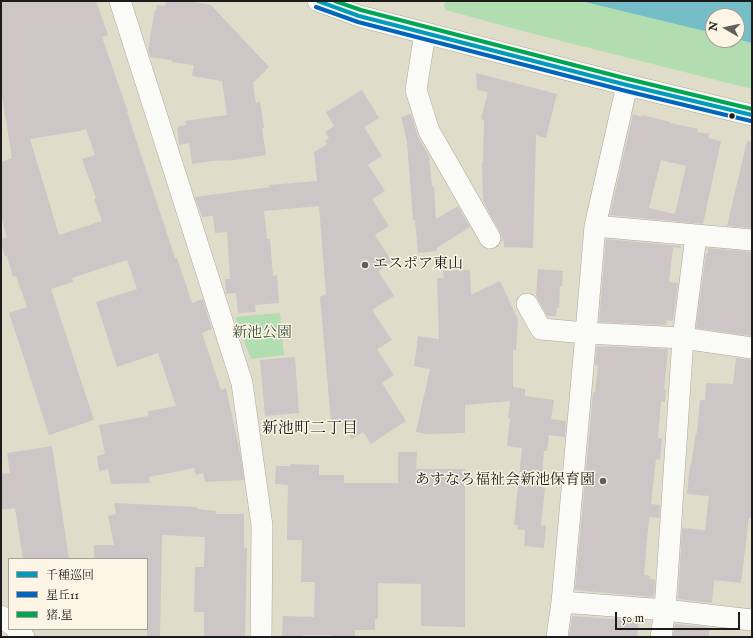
<!DOCTYPE html>
<meta charset="utf-8">
<style>
body{margin:0}
#map{position:relative;width:753px;height:638px;overflow:hidden;background:#e0dcca;font-family:"IM FELL English","Noto Serif JP",serif}
canvas{display:block}
.frame{position:absolute;inset:0;border:2px solid #1c1c1c;pointer-events:none}
.legend{position:absolute;left:8px;top:558px;width:140px;height:72px;box-sizing:border-box;background:#fcf5e5;border:1px solid #a29e95;margin:0;padding:5px 7px;list-style:none;font-size:12px;color:#1c1c1c}
.legend li{display:flex;align-items:center;gap:8px;height:20px}
.legend b{width:20px;border:1px solid #a29e95}
.north{position:absolute;left:705px;top:8px;width:40px;height:40px;box-sizing:border-box;background:#fcf5e5;border:1px solid #a29e95;border-radius:50%;rotate:279deg;font-size:11px;font-weight:700;line-height:16px;text-align:center;color:#1c1c1c}
.north::after{content:'';display:block;margin:auto;width:14px;height:18px;background:#615f59;clip-path:polygon(50% 0,100% 100%,50% 72%,0 100%)}
.scale{position:absolute;left:615px;top:612px;width:125px;height:18px;box-sizing:border-box;border:2px solid #1c1c1c;border-top:0;padding-left:5px;font-size:12px;line-height:14px;white-space:nowrap;color:#1c1c1c;-webkit-text-stroke:3px #fcf5e5;paint-order:stroke}
</style>
<div id="map">
<canvas width="753" height="638"></canvas>
<div class="frame"></div>
<ul class="legend">
<li><b style="height:5px;background:#039bbc"></b>千種巡回</li>
<li><b style="height:5px;background:#0065bd"></b>星丘11</li>
<li><b style="height:5px;background:#00a651"></b>猪.星</li>
</ul>
<div class="north">N</div>
<div class="scale">50 m</div>
</div>
<script>
const ctx = document.querySelector('canvas').getContext('2d');
ctx.lineJoin = 'round';
function paint(path, color) { ctx.fillStyle = color; ctx.fill(path, 'evenodd'); }
function strokePath(path, color, width, dash) { ctx.strokeStyle = color; ctx.lineWidth = width; ctx.lineCap = dash ? 'butt' : 'round'; ctx.setLineDash(dash || []); ctx.stroke(path); }
function write(font, color, halo, rows, align = 'center') {
  ctx.font = font + ' "IM FELL English","Noto Serif JP",serif'; ctx.lineWidth = 3; ctx.setLineDash([]); ctx.textBaseline = 'middle'; ctx.strokeStyle = halo; ctx.fillStyle = color; for (const [text, x, y, turn = 0] of rows) {
    ctx.save(); ctx.translate(x, y); ctx.rotate((+turn || 0) * Math.PI / 180); ctx.textAlign = isNaN(turn) ? turn : align; if (halo) ctx.strokeText(text, 0, 0); ctx.fillText(text, 0, 0); ctx.restore();
  }
}
const green = new Path2D(`
 M 446,1 L 752,1 L 752,89 L 530,33 L 446,10 L 444,6 ZM 713,16 L 737,16 L 737,40 L 713,40 Z
 M 280,313 L 284,355 L 251,359 L 235,317 Z`);
const water = new Path2D(`
 M 581,1 L 752,1 L 752,43 L 737,39 L 737,16 L 713,16 L 713,33 Z`);
const building = new Path2D(`
 M 1,1 L 96,1 L 108,35 L 102,37 L 128,112 L 127,112 L 175,258 L 177,258 L 192,303 L 203,299 L 212,329 L 202,333 L 221,390 L 226,388 L 240,452 L 244,480 L 205,482 L 203,473 L 196,475 L 194,468 L 149,477 L 150,483 L 111,484 L 108,469 L 99,471 L 97,456 L 105,454 L 99,425 L 148,416 L 148,411 L 176,406 L 158,353 L 117,367 L 96,302 L 137,289 L 127,260 L 72,278 L 73,282 L 51,289 L 94,420 L 49,435 L 9,313 L 27,307 L 16,276 L 13,277 L 7,256 L 5,256 L 1,244 L 1,239 L 7,237 L 1,216 L 1,162 L 12,158 L 1,90 ZM 86,129 L 95,155 L 82,159 L 96,198 L 94,199 L 102,221 L 59,235 L 30,139 L 80,131 Z
 M 166,1 L 190,1 L 211,5 L 269,67 L 253,83 L 256,103 L 260,102 L 264,128 L 262,128 L 266,155 L 235,160 L 213,161 L 192,164 L 189,143 L 179,145 L 177,127 L 186,125 L 185,121 L 227,115 L 222,81 L 192,76 L 194,65 L 172,62 L 172,60 L 150,57 L 148,49 L 155,10 L 156,11 L 157,5 L 165,6 Z
 M 476,73 L 557,94 L 546,138 L 536,135 L 533,248 L 504,247 L 504,241 L 501,241 L 502,238 L 500,232 L 483,201 L 482,162 L 483,162 L 484,120 L 481,119 L 488,92 L 477,90 Z
 M 362,90 L 379,118 L 364,127 L 382,156 L 368,165 L 385,191 L 372,199 L 389,226 L 375,235 L 392,262 L 378,271 L 394,296 L 372,310 L 392,340 L 377,349 L 394,375 L 382,383 L 406,421 L 371,444 L 363,432 L 352,439 L 340,421 L 331,421 L 320,297 L 326,294 L 319,206 L 264,211 L 267,239 L 270,239 L 273,276 L 277,275 L 279,303 L 255,305 L 256,312 L 238,313 L 236,293 L 226,294 L 225,279 L 230,279 L 227,232 L 215,233 L 213,216 L 202,217 L 195,197 L 270,187 L 269,185 L 317,181 L 314,152 L 327,144 L 325,141 L 329,138 L 325,132 L 334,126 L 326,112 Z
 M 411,114 L 418,137 L 429,156 L 432,187 L 434,187 L 436,219 L 458,206 L 470,227 L 437,248 L 437,251 L 418,253 L 415,220 L 413,220 L 407,142 L 401,117 Z
 M 633,114 L 642,117 L 642,115 L 671,122 L 670,123 L 698,129 L 697,132 L 709,134 L 708,138 L 721,141 L 703,224 L 610,215 ZM 661,160 L 686,166 L 675,214 L 649,208 Z
 M 747,141 L 752,142 L 752,228 L 727,226 Z
 M 606,239 L 681,246 L 681,248 L 673,247 L 669,282 L 678,283 L 673,321 L 667,320 L 666,325 L 599,322 Z
 M 708,248 L 752,252 L 752,336 L 696,328 L 706,253 L 708,253 Z
 M 538,269 L 563,271 L 562,286 L 560,286 L 559,308 L 557,308 L 556,316 L 547,316 L 536,296 Z
 M 470,270 L 471,295 L 500,281 L 518,320 L 516,350 L 513,350 L 513,387 L 525,389 L 525,396 L 554,400 L 551,419 L 566,421 L 565,437 L 549,435 L 547,451 L 544,451 L 541,487 L 545,488 L 541,525 L 546,526 L 544,548 L 524,546 L 525,530 L 517,529 L 518,525 L 514,525 L 522,448 L 507,446 L 510,418 L 508,418 L 510,401 L 465,405 L 465,433 L 426,434 L 416,432 L 430,369 L 414,366 L 418,336 L 439,339 L 437,278 L 444,278 L 443,271 Z
 M 597,346 L 668,349 L 664,389 L 666,389 L 665,402 L 661,401 L 658,438 L 662,438 L 660,460 L 656,459 L 651,504 L 660,505 L 659,518 L 649,517 L 644,575 L 650,576 L 649,579 L 655,580 L 654,597 L 575,590 L 592,404 L 593,392 L 595,392 L 598,366 L 595,365 Z
 M 295,357 L 299,413 L 265,416 L 260,360 Z
 M 736,358 L 752,360 L 752,518 L 749,518 L 741,583 L 714,580 L 712,603 L 678,599 L 682,528 L 705,530 L 709,496 L 687,494 L 690,465 L 691,465 L 696,433 L 697,433 L 700,400 L 705,400 L 706,383 L 733,384 Z
 M 52,446 L 69,559 L 23,559 L 15,508 L 1,510 L 1,474 L 10,473 L 7,453 Z
 M 398,452 L 417,452 L 416,469 L 465,469 L 465,627 L 421,626 L 421,584 L 378,583 L 378,619 L 375,619 L 375,630 L 355,630 L 355,637 L 332,637 L 332,635 L 303,635 L 303,637 L 282,637 L 283,616 L 314,617 L 315,582 L 301,582 L 302,540 L 287,540 L 288,485 L 275,484 L 276,466 L 290,466 L 290,464 L 319,465 L 319,475 L 344,475 L 344,483 L 398,483 Z
 M 114,503 L 197,507 L 197,509 L 216,511 L 216,514 L 244,514 L 244,548 L 247,548 L 245,637 L 204,637 L 204,612 L 194,612 L 195,567 L 204,567 L 205,537 L 162,535 L 160,637 L 147,637 L 147,559 L 94,559 L 94,545 L 114,545 L 108,516 L 116,514 Z
 M 572,616 L 639,621 L 637,637 L 569,637 Z
 M 675,624 L 709,627 L 709,637 L 673,637 Z`);
const minor = new Path2D(`
 M 120,1 L 242,383 L 262,526 L 261,637
 M 318,1 L 359,16 L 425,33 L 627,85 L 752,115
 M 425,33 L 416,90 L 429,131 L 490,238
 M 627,85 L 595,226 L 752,240
 M 595,226 L 586,333 L 683,338 L 752,348
 M 527,304 L 541,329 L 586,333 L 562,602 L 557,637
 M 562,602 L 665,610 L 752,620
 M 1,616 L 9,623
 M 16,629 L 24,637
 M 661,637 L 665,610 L 683,338 L 696,236`);
const bus1 = new Path2D(`
 M 318,1 L 359,16 L 627,85 L 752,115`);
const bus2 = new Path2D(`
 M 316,7 L 358,22 L 626,91 L 751,121`);
const bus3 = new Path2D(`
 M 335,1 L 361,10 L 628,79 L 752,109`);
const markers = [
 [732,116,3.5,"#1c1c1c"],
 [365,265,4,"#615f59"],
 [603,481,4,"#615f59"]
];
const poiNames = [
 ["エスポア東山",373,265],
 ["あすなろ福祉会新池保育園",595,481,"right"]
];
const parkNames = [
 ["新池公園",262,334]
];
const neighbourhoodNames = [
 ["新池町二丁目",310,430]
];
paint(green, '#b2ddb1');
paint(water, '#75bec7');
paint(building, '#cec5c7');
strokePath(minor, '#a9a79b', 22);
strokePath(minor, '#fafaf7', 21);
strokePath(bus1, '#039bbc', 4);
strokePath(bus2, '#0065bd', 4);
strokePath(bus3, '#00a651', 4);
for (const [x, y, r, color] of markers) { const dot = new Path2D(); dot.arc(x, y, r, 0, 2 * Math.PI); ctx.fillStyle = color; ctx.fill(dot); strokePath(dot, '#fcf5e5', 1.5); }
write('15px', '#1c1c1c', '#fcf5e5', poiNames, 'left');
write('15px', '#3e5643', '#fcf5e5', parkNames);
write('16px', '#1c1c1c', '#fcf5e5', neighbourhoodNames);
</script>
